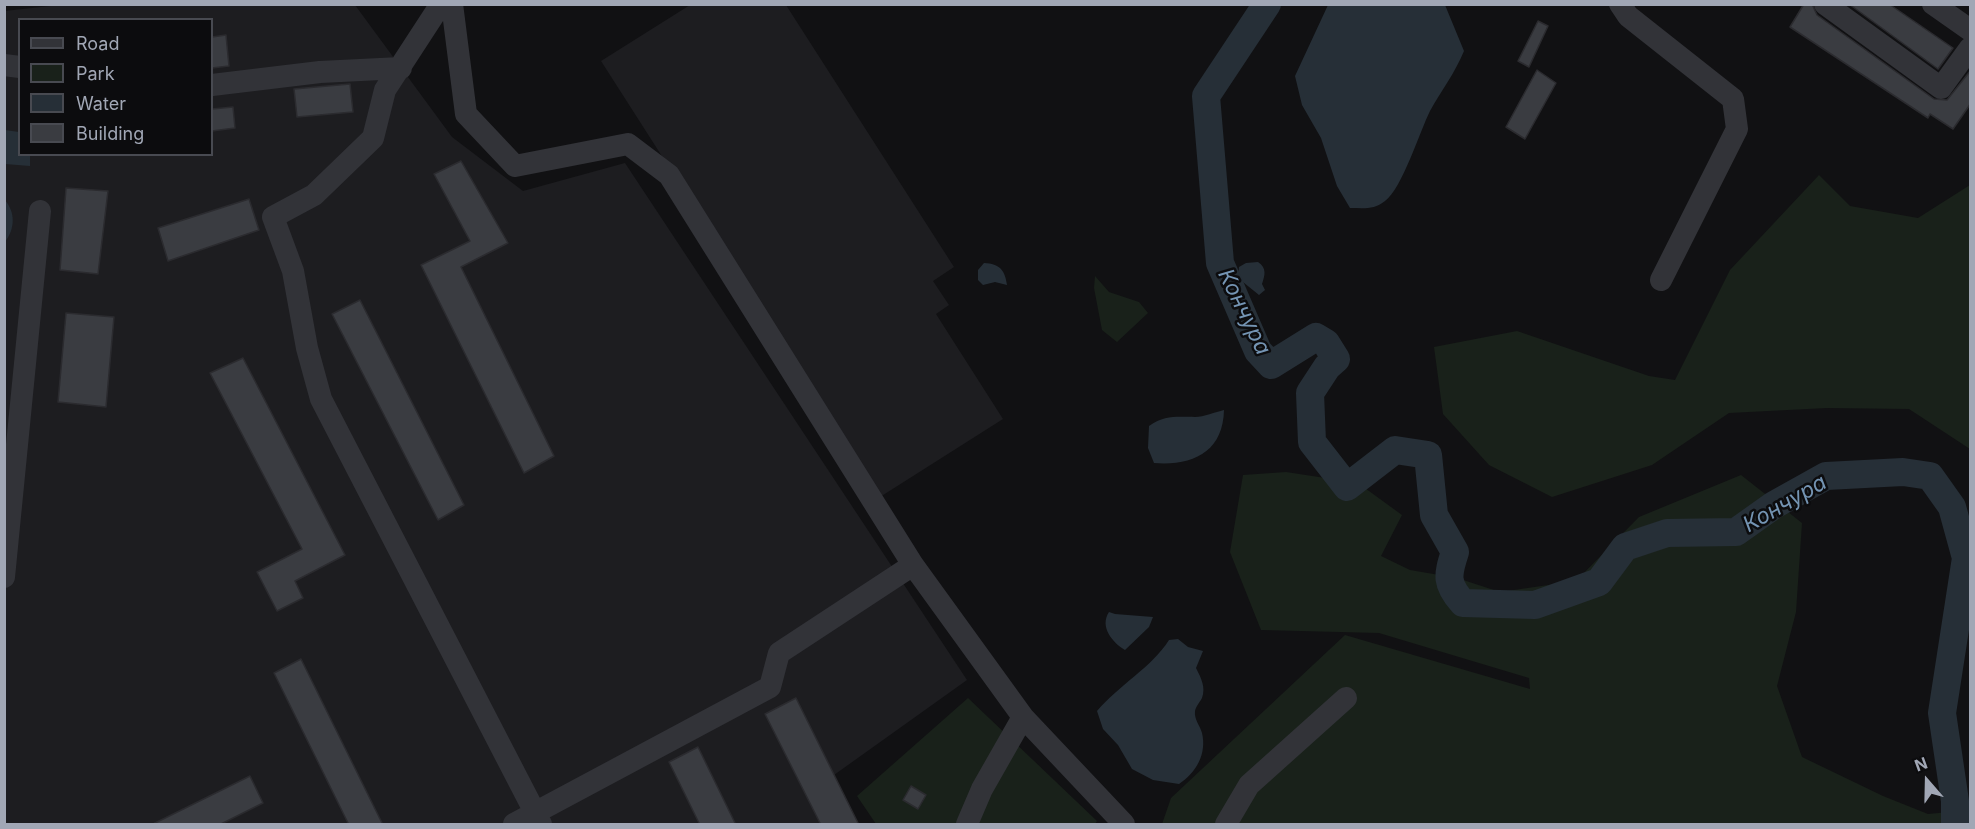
<!DOCTYPE html>
<meta charset="utf-8">
<style>
body{margin:0}
#map{position:relative;width:1975px;height:829px;overflow:hidden;background:#111113;font-family:Inter,sans-serif}
canvas{display:block}
.frame{position:absolute;inset:0;border:6px solid #a1a7b5;pointer-events:none}
.legend{position:absolute;left:18px;top:18px;width:195px;height:138px;box-sizing:border-box;background:#0c0c0e;border:2px solid #484a51;margin:0;padding:8px 10px;list-style:none;font-size:18px;color:#a1a7b5}
.legend li{display:flex;align-items:center;gap:12px;height:30px}
.legend b{width:30px;border:2px solid #484a51}
.north{position:absolute;left:1897px;top:751px;width:60px;height:60px;-webkit-text-stroke:4px #0c0c0e;paint-order:stroke;rotate:340deg;font-size:16px;font-weight:700;line-height:24px;text-align:center;color:#a1a7b5}
.north::after{content:'';display:block;margin:auto;width:21px;height:27px;background:#a1a7b5;clip-path:polygon(50% 0,100% 100%,50% 72%,0 100%)}
</style>
<div id="map">
<canvas width="1975" height="829"></canvas>
<div class="frame"></div>
<ul class="legend">
<li><b style="height:8px;background:#323338"></b>Road</li>
<li><b style="height:16px;background:#19211a"></b>Park</li>
<li><b style="height:16px;background:#262f37"></b>Water</li>
<li><b style="height:16px;background:#3a3c41"></b>Building</li>
</ul>
<div class="north">N</div>
</div>
<script>
const ctx = document.querySelector('canvas').getContext('2d');
ctx.lineJoin = 'round';
function paint(path, color) { ctx.fillStyle = color; ctx.fill(path, 'evenodd'); }
function strokePath(path, color, width, dash) { ctx.strokeStyle = color; ctx.lineWidth = width; ctx.lineCap = dash ? 'butt' : 'round'; ctx.setLineDash(dash || []); ctx.stroke(path); }
function write(font, color, halo, rows, align = 'center') {
  ctx.font = font + ' Inter,sans-serif'; ctx.lineWidth = 5; ctx.setLineDash([]); ctx.textBaseline = 'middle'; ctx.strokeStyle = halo; ctx.fillStyle = color; for (const [text, x, y, turn = 0] of rows) {
    ctx.save(); ctx.translate(x, y); ctx.rotate((+turn || 0) * Math.PI / 180); ctx.textAlign = isNaN(turn) ? turn : align; if (halo) ctx.strokeText(text, 0, 0); ctx.fillText(text, 0, 0); ctx.restore();
  }
}
const built = new Path2D(`
 M 69,4 L 355,5 L 452,137 L 523,191 L 625,163 L 967,680 L 834,775 L 857,824 L 5,824 L 4,11 ZM 20,20 L 212,20 L 212,154 L 20,154 Z
 M 690,5 L 786,5 L 954,267 L 933,281 L 949,305 L 936,314 L 1003,419 L 880,497 L 601,61 Z`);
const green = new Path2D(`
 M 1819,175 L 1850,206 L 1918,218 L 1970,185 L 1970,449 L 1909,409 L 1827,408 L 1729,413 L 1652,465 L 1552,497 L 1489,465 L 1443,414 L 1434,347 L 1517,331 L 1649,376 L 1675,380 L 1730,270 Z
 M 1095,276 L 1109,292 L 1139,302 L 1148,313 L 1117,342 L 1102,330 L 1094,288 Z
 M 1286,472 L 1358,483 L 1402,515 L 1381,556 L 1410,570 L 1457,578 L 1500,592 L 1576,581 L 1639,517 L 1741,475 L 1802,523 L 1796,612 L 1777,686 L 1802,757 L 1883,796 L 1928,814 L 1970,810 L 1970,824 L 1162,824 L 1171,798 L 1345,635 L 1530,689 L 1529,678 L 1379,633 L 1261,630 L 1230,552 L 1243,475 Z
 M 968,698 L 1097,821 L 1095,824 L 876,824 L 857,796 Z`);
const water = new Path2D(`
 M 1328,5 L 1445,5 L 1464,51 C 1455,73 1441,91 1430,111 C 1420,131 1402,189 1385,201 C 1374,210 1364,208 1350,208 L 1337,186 L 1321,138 L 1302,105 L 1295,76 Z
 M 5,130 L 19,132 L 20,154 L 30,155 L 30,166 L 5,164 Z
 M 4,199 C 16,212 15,229 5,242 Z
 M 1258,262 C 1267,268 1265,275 1262,284 L 1265,290 L 1259,295 L 1238,278 L 1239,267 L 1246,263 Z
 M 984,263 C 1000,264 1005,270 1007,285 L 995,282 L 983,285 L 978,280 L 978,270 Z
 M 1224,410 C 1223,452 1193,466 1154,463 L 1148,448 L 1149,426 C 1165,415 1176,417 1195,417 C 1204,417 1215,412 1224,410 Z
 M 1109,612 L 1115,614 L 1153,617 L 1149,627 L 1125,650 C 1113,643 1099,627 1109,612 Z
 M 1178,639 L 1188,647 L 1203,651 L 1196,668 C 1201,678 1206,687 1202,698 C 1200,702 1196,706 1195,711 C 1194,720 1200,725 1202,733 C 1207,754 1196,773 1179,784 L 1153,780 L 1132,769 L 1118,745 L 1103,729 L 1097,711 C 1119,685 1151,668 1169,640 Z`);
const river = new Path2D(`
 M 1267,4 L 1206,96 L 1220,263 L 1258,351 L 1271,365 L 1316,337 L 1326,343 L 1336,359 L 1327,367 L 1310,393 L 1312,442 L 1347,487 L 1395,450 L 1428,455 L 1434,515 L 1455,552 C 1447,576 1446,584 1463,603 L 1535,605 L 1599,582 L 1625,547 L 1667,533 L 1736,532 L 1774,505 L 1826,476 L 1903,472 L 1930,476 L 1952,507 L 1966,558 L 1942,713 L 1955,801 L 1955,824`);
const building = new Path2D(`
 M 1804,4 L 1812,4 L 1817,15 L 1934,99 L 1947,100 L 1971,70 L 1971,103 L 1953,129 L 1930,114 L 1928,118 L 1790,27 Z
 M 1849,4 L 1889,4 L 1953,48 L 1938,69 Z
 M 1538,21 L 1548,26 L 1529,67 L 1518,61 Z
 M 226,35 L 229,66 L 212,68 L 212,37 Z
 M 1537,70 L 1556,83 L 1525,139 L 1506,127 Z
 M 350,84 L 353,112 L 297,117 L 294,89 Z
 M 233,107 L 235,128 L 212,131 L 212,109 Z
 M 461,161 L 508,243 L 461,267 L 554,456 L 524,473 L 421,265 L 470,241 L 434,174 Z
 M 66,188 L 108,191 L 98,274 L 60,270 Z
 M 249,199 L 259,230 L 168,261 L 158,228 Z
 M 360,300 L 464,505 L 438,520 L 332,314 Z
 M 66,313 L 114,317 L 106,407 L 58,402 Z
 M 243,358 L 345,555 L 295,581 L 303,598 L 277,611 L 257,572 L 302,549 L 210,373 Z
 M 301,659 L 383,825 L 349,825 L 274,673 Z
 M 796,698 L 859,825 L 821,825 L 765,714 Z
 M 698,747 L 736,825 L 700,825 L 669,762 Z
 M 250,776 L 263,803 L 219,825 L 151,825 Z
 M 911,786 L 926,795 L 918,809 L 903,800 Z`);
const minor = new Path2D(`
 M 441,4 L 385,90 L 373,138 L 314,195 L 273,217 L 293,271 L 307,348 L 321,399 L 541,824
 M 452,4 L 466,114 L 515,166 L 628,144 L 669,175 L 913,565 L 1023,717 L 1124,824
 M 1620,4 L 1628,16 L 1733,99 L 1737,129 L 1661,280
 M 1825,4 L 1941,88 L 1970,48
 M 1933,4 L 1970,30
 M 4,65 L 20,67
 M 212,85 L 320,72 L 401,68
 M 4,577 L 40,211
 M 514,824 L 770,687 L 779,653 L 913,565
 M 967,824 L 982,789 L 1023,717
 M 1226,824 L 1249,785 L 1346,698`);
const waterNames = [
 ["Кончура",1244,312,64],
 ["Кончура",1785,504,-30]
];
paint(built, '#1d1d20');
paint(green, '#19211a');
paint(water, '#262f37');
strokePath(river, '#262f37', 28);
paint(building, '#3a3c41');
strokePath(building, '#2b2b2f', 1.5);
strokePath(minor, '#323338', 22);
write('italic 22px', '#7494b3', '#0c0c0e', waterNames);
</script>
